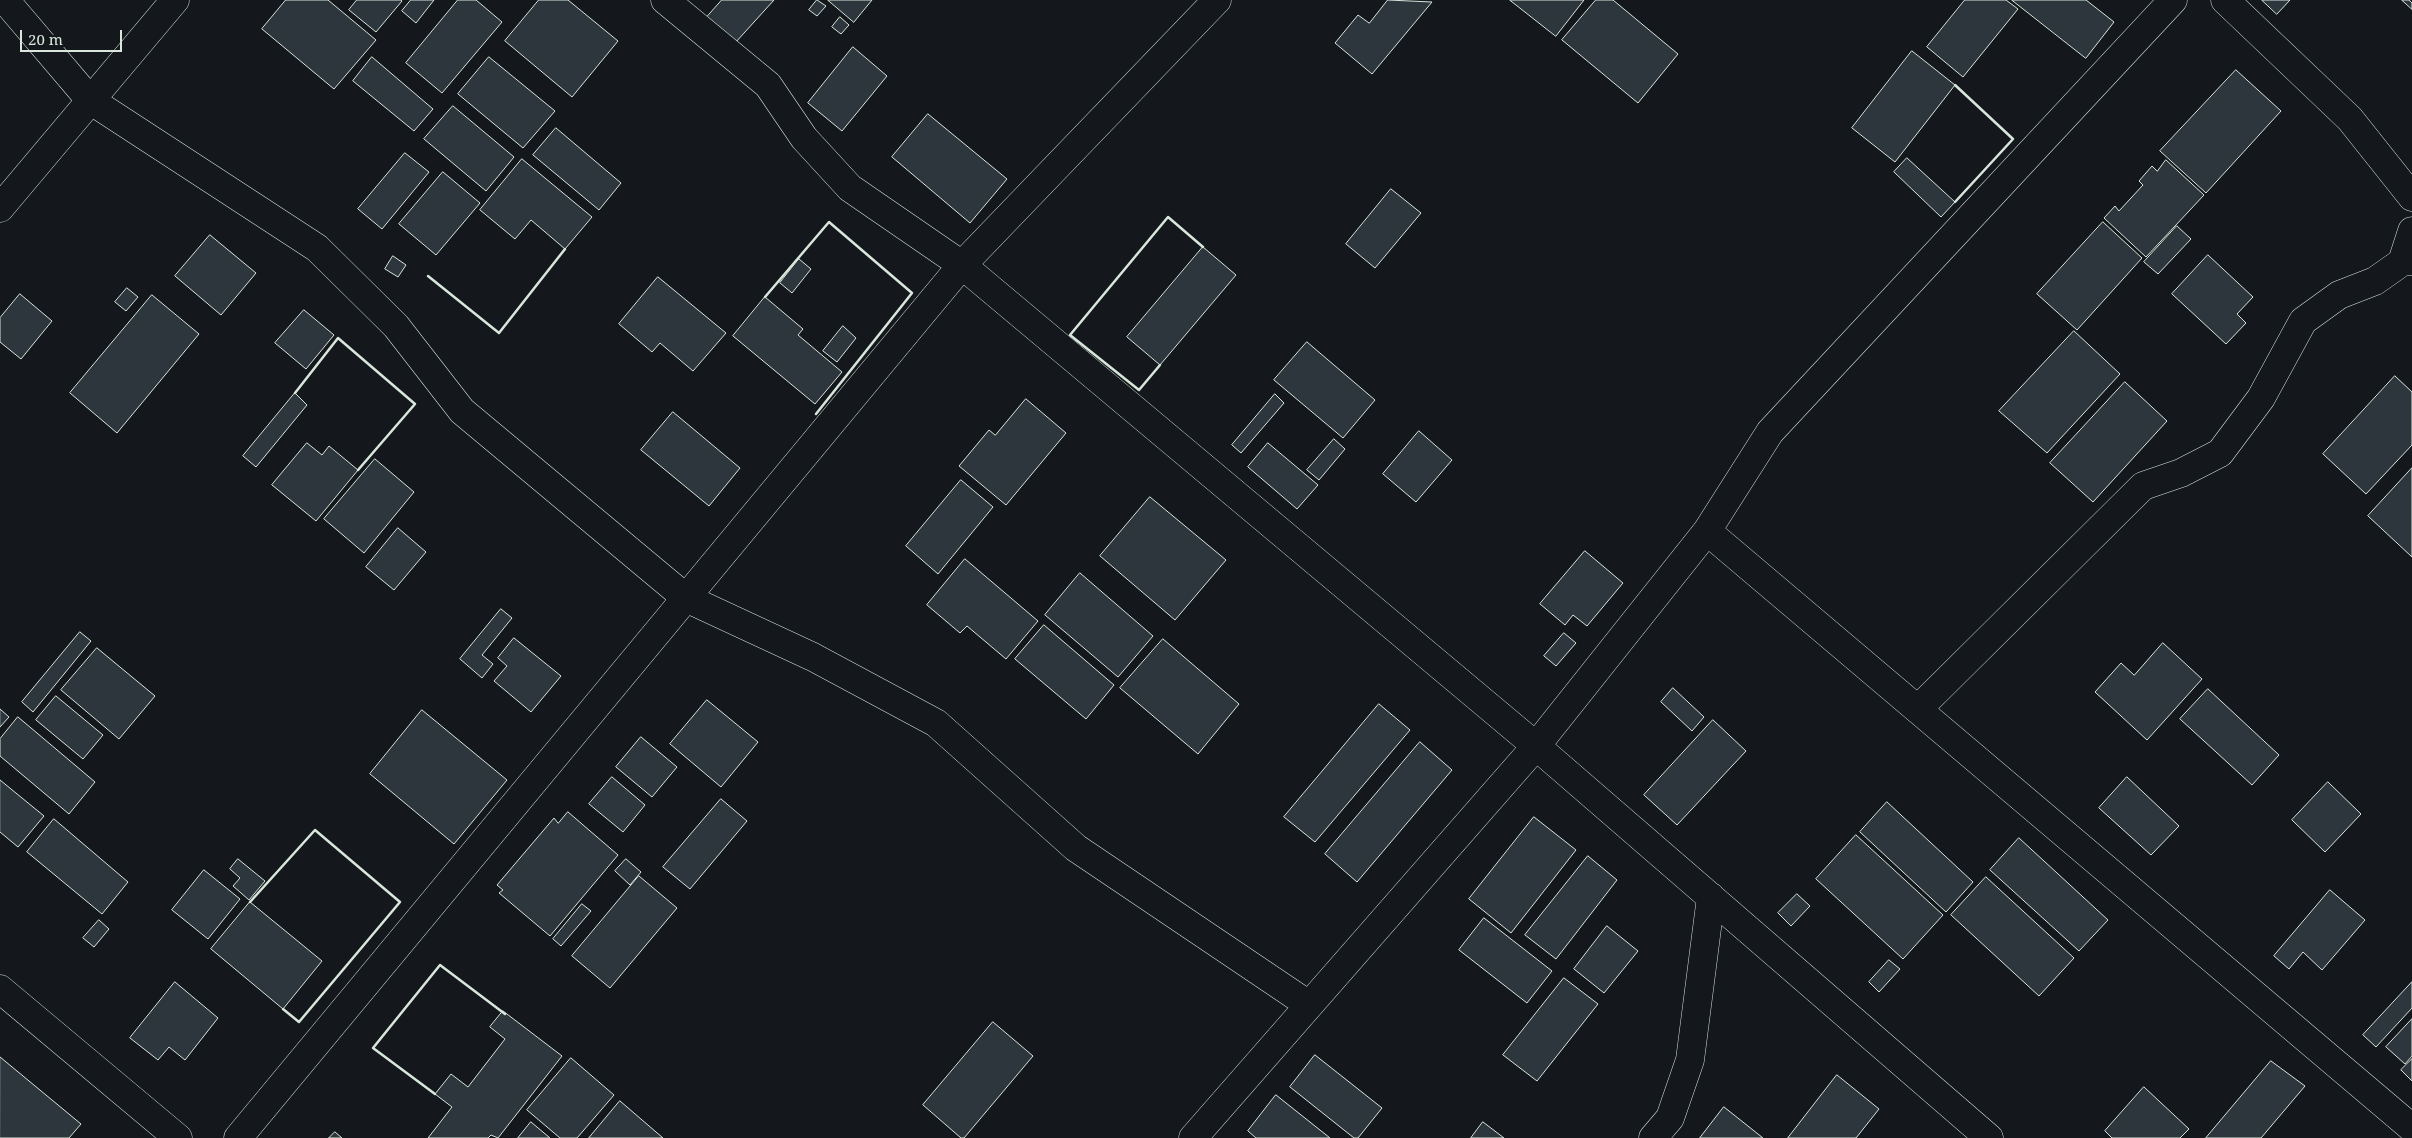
<!DOCTYPE html>
<style>
body{margin:0}
#map{position:relative;width:2412px;height:1138px;overflow:hidden;background:#14181c;font-family:"Noto Serif",serif}
canvas{display:block}
.scale{position:absolute;left:20px;top:30px;width:102px;height:22px;box-sizing:border-box;border:2px solid #d8e6dc;border-top:0;padding-left:6px;font-size:15px;line-height:18px;white-space:nowrap;color:#d8e6dc;-webkit-text-stroke:4px #14181c;paint-order:stroke}
</style>
<div id="map">
<canvas width="2412" height="1138"></canvas>
<div class="scale">20 m</div>
</div>
<script>
const ctx = document.querySelector('canvas').getContext('2d');
ctx.lineJoin = 'round';
function paint(path, color) { ctx.fillStyle = color; ctx.fill(path, 'evenodd'); }
function strokePath(path, color, width, dash) { ctx.strokeStyle = color; ctx.lineWidth = width; ctx.lineCap = dash ? 'butt' : 'round'; ctx.setLineDash(dash || []); ctx.stroke(path); }
const building = new Path2D(`
 M 286,0 L 328,0 L 376,40 L 334,89 L 262,29 Z
 M 357,0 L 401,0 L 402,1 L 376,32 L 349,10 Z
 M 411,0 L 434,0 L 416,23 L 402,11 Z
 M 458,0 L 476,0 L 502,22 L 442,93 L 406,63 Z
 M 539,0 L 568,0 L 618,41 L 572,97 L 505,41 Z
 M 722,0 L 774,0 L 735,43 L 707,17 Z
 M 817,0 L 826,6 L 817,16 L 809,10 Z
 M 828,0 L 872,0 L 854,22 Z
 M 1388,0 L 1432,2 L 1372,74 L 1335,43 L 1358,15 L 1369,23 Z
 M 1510,0 L 1584,0 L 1556,36 Z
 M 1596,0 L 1613,0 L 1678,54 L 1638,103 L 1562,40 Z
 M 1965,0 L 2006,0 L 2018,9 L 1963,77 L 1927,47 Z
 M 2012,0 L 2086,0 L 2114,22 L 2086,58 Z
 M 2262,0 L 2290,0 L 2277,14 Z
 M 2402,0 L 2409,0 L 2412,3 L 2412,9 Z
 M 840,17 L 849,25 L 841,34 L 832,27 Z
 M 853,47 L 887,76 L 842,131 L 808,103 Z
 M 1912,51 L 1955,85 L 1895,162 L 1852,128 Z
 M 372,57 L 433,109 L 414,131 L 353,81 Z
 M 489,57 L 555,111 L 523,148 L 458,94 Z
 M 2236,70 L 2281,111 L 2206,193 L 2160,151 Z
 M 453,106 L 514,157 L 486,191 L 424,139 Z
 M 928,114 L 1007,179 L 970,223 L 892,157 Z
 M 556,128 L 621,183 L 599,210 L 533,155 Z
 M 405,153 L 429,172 L 382,229 L 358,209 Z
 M 1907,158 L 1955,202 L 1941,217 L 1894,172 Z
 M 522,159 L 592,217 L 565,249 L 531,220 L 515,239 L 480,210 Z
 M 2166,160 L 2204,195 L 2146,257 L 2104,218 L 2115,206 L 2119,211 L 2143,185 L 2139,181 L 2152,166 L 2157,171 Z
 M 443,172 L 480,203 L 436,255 L 399,224 Z
 M 1391,189 L 1421,213 L 1375,268 L 1346,244 Z
 M 2103,222 L 2142,258 L 2077,330 L 2037,294 Z
 M 2177,226 L 2191,239 L 2158,274 L 2144,262 Z
 M 210,235 L 256,273 L 221,315 L 175,276 Z
 M 1203,247 L 1236,275 L 1160,365 L 1127,337 Z
 M 2208,255 L 2253,297 L 2237,314 L 2246,323 L 2226,344 L 2172,294 Z
 M 393,256 L 406,265 L 398,277 L 385,269 Z
 M 799,259 L 811,269 L 792,293 L 780,283 Z
 M 658,277 L 726,333 L 693,371 L 660,343 L 652,352 L 619,324 Z
 M 127,288 L 138,297 L 126,311 L 115,302 Z
 M 20,294 L 52,321 L 21,359 L 0,342 L 0,318 Z
 M 152,295 L 199,334 L 117,433 L 70,393 Z
 M 765,297 L 803,329 L 798,335 L 842,372 L 815,404 L 733,336 Z
 M 304,310 L 334,335 L 306,369 L 275,343 Z
 M 843,326 L 856,338 L 837,362 L 823,351 Z
 M 2074,331 L 2120,374 L 2047,453 L 1999,411 Z
 M 1307,342 L 1375,400 L 1343,438 L 1274,380 Z
 M 2395,376 L 2412,392 L 2412,445 L 2366,494 L 2323,454 Z
 M 2125,382 L 2167,421 L 2093,502 L 2050,463 Z
 M 295,393 L 307,405 L 256,467 L 243,456 Z
 M 1275,394 L 1284,403 L 1241,453 L 1232,445 Z
 M 1026,399 L 1066,433 L 1006,505 L 959,466 L 989,430 L 995,435 Z
 M 673,412 L 740,468 L 709,506 L 641,450 Z
 M 1419,431 L 1452,460 L 1416,502 L 1383,474 Z
 M 1334,439 L 1345,449 L 1319,480 L 1307,470 Z
 M 307,443 L 322,455 L 329,446 L 358,470 L 316,521 L 272,485 Z
 M 1268,443 L 1318,485 L 1297,509 L 1248,467 Z
 M 375,459 L 414,492 L 364,553 L 324,519 Z
 M 2412,468 L 2412,557 L 2368,516 Z
 M 961,480 L 993,507 L 938,574 L 906,546 Z
 M 1150,497 L 1226,560 L 1175,620 L 1100,556 Z
 M 398,528 L 426,552 L 394,590 L 366,567 Z
 M 1585,551 L 1623,583 L 1587,626 L 1573,615 L 1565,625 L 1540,604 Z
 M 965,559 L 1038,621 L 1006,659 L 967,626 L 960,633 L 927,605 Z
 M 1080,573 L 1153,636 L 1118,677 L 1045,615 Z
 M 501,609 L 512,618 L 482,655 L 493,664 L 482,678 L 460,659 Z
 M 1044,625 L 1114,685 L 1086,719 L 1015,659 Z
 M 80,632 L 91,641 L 33,712 L 22,702 Z
 M 1564,633 L 1576,643 L 1556,666 L 1544,656 Z
 M 514,638 L 561,676 L 531,712 L 494,681 L 507,666 L 498,658 Z
 M 1163,639 L 1239,704 L 1198,754 L 1120,688 Z
 M 2163,643 L 2202,679 L 2147,740 L 2095,692 L 2121,663 L 2134,675 Z
 M 97,648 L 155,696 L 119,739 L 61,690 Z
 M 1673,688 L 1704,717 L 1692,731 L 1661,702 Z
 M 2208,689 L 2279,755 L 2252,785 L 2180,719 Z
 M 56,696 L 103,735 L 83,759 L 36,720 Z
 M 707,700 L 758,742 L 721,787 L 670,744 Z
 M 1379,704 L 1410,730 L 1315,842 L 1284,817 Z
 M 0,709 L 9,717 L 0,727 Z
 M 422,710 L 507,780 L 454,844 L 370,774 Z
 M 18,717 L 95,782 L 69,814 L 0,756 L 0,739 Z
 M 1713,720 L 1746,751 L 1677,825 L 1644,795 Z
 M 641,737 L 677,767 L 652,797 L 616,767 Z
 M 1420,742 L 1452,770 L 1357,882 L 1325,854 Z
 M 612,777 L 645,805 L 623,832 L 589,804 Z
 M 2127,777 L 2179,826 L 2151,855 L 2099,808 Z
 M 0,780 L 44,816 L 18,847 L 0,832 Z
 M 2328,782 L 2361,814 L 2325,852 L 2292,820 Z
 M 721,799 L 747,821 L 690,889 L 663,867 Z
 M 1887,802 L 1973,882 L 1946,912 L 1860,832 Z
 M 568,812 L 618,855 L 550,936 L 499,893 L 503,890 L 497,885 L 554,818 L 558,823 Z
 M 1534,817 L 1576,850 L 1511,933 L 1469,899 Z
 M 54,819 L 128,882 L 102,914 L 27,852 Z
 M 1856,835 L 1943,915 L 1903,959 L 1816,879 Z
 M 2019,838 L 2108,920 L 2079,951 L 1990,870 Z
 M 1588,856 L 1617,880 L 1556,959 L 1525,935 Z
 M 238,859 L 265,881 L 249,900 L 233,886 L 240,878 L 230,869 Z
 M 626,859 L 641,872 L 630,885 L 615,871 Z
 M 204,870 L 240,899 L 208,939 L 172,910 Z
 M 639,876 L 677,908 L 610,988 L 572,956 Z
 M 1986,877 L 2074,958 L 2039,996 L 1951,915 Z
 M 2330,890 L 2365,920 L 2322,970 L 2303,952 L 2289,969 L 2274,956 Z
 M 1797,894 L 1810,906 L 1791,926 L 1778,913 Z
 M 250,902 L 322,961 L 283,1009 L 211,949 Z
 M 582,904 L 591,911 L 561,946 L 553,939 Z
 M 1484,918 L 1552,971 L 1527,1003 L 1459,950 Z
 M 99,920 L 109,929 L 94,947 L 83,938 Z
 M 1607,926 L 1638,951 L 1604,993 L 1574,969 Z
 M 1889,960 L 1900,969 L 1879,992 L 1869,982 Z
 M 1564,978 L 1598,1004 L 1537,1081 L 1503,1055 Z
 M 175,982 L 218,1018 L 185,1060 L 169,1047 L 158,1060 L 130,1038 Z
 M 2412,982 L 2412,1008 L 2376,1047 L 2363,1035 Z
 M 503,1011 L 562,1056 L 498,1138 L 491,1135 L 488,1138 L 428,1138 L 452,1107 L 435,1094 L 451,1074 L 468,1087 L 505,1039 L 490,1027 Z
 M 2412,1019 L 2412,1056 L 2405,1064 L 2386,1047 Z
 M 993,1022 L 1033,1056 L 964,1138 L 961,1138 L 923,1105 Z
 M 1315,1055 L 1382,1108 L 1358,1138 L 1354,1138 L 1290,1087 Z
 M 0,1057 L 81,1124 L 69,1138 L 0,1138 Z
 M 571,1058 L 614,1095 L 577,1138 L 560,1138 L 527,1110 Z
 M 2412,1059 L 2412,1081 L 2401,1070 Z
 M 2271,1061 L 2305,1086 L 2261,1138 L 2206,1138 Z
 M 1837,1075 L 1879,1109 L 1856,1138 L 1788,1138 Z
 M 2144,1087 L 2189,1129 L 2180,1138 L 2112,1138 L 2105,1131 Z
 M 1276,1095 L 1330,1138 L 1256,1138 L 1248,1131 Z
 M 620,1101 L 663,1138 L 589,1138 Z
 M 1724,1107 L 1763,1138 L 1700,1138 Z
 M 531,1122 L 550,1138 L 518,1138 Z
 M 1483,1122 L 1504,1138 L 1471,1138 Z
 M 335,1132 L 342,1138 L 329,1138 Z`);
const minor = new Path2D(`
 M 5,0 L 90,100 L 317,248 L 396,326 L 462,411 L 686,598 L 813,657 L 936,723 L 1076,848 L 1309,1005
 M 665,0 L 768,85 L 804,138 L 850,188 L 962,265 L 1536,746 L 1989,1138
 M 2225,0 L 2350,119 L 2412,197
 M 0,208 L 175,0
 M 2402,262 L 2412,231
 M 1707,531 L 2412,1128
 M 1918,709 L 2143,486 L 2181,473 L 2220,453 L 2261,398 L 2303,321 L 2339,295 L 2375,281 L 2402,262 L 2412,261
 M 0,989 L 178,1138
 M 238,1138 L 962,265 L 1217,0
 M 1193,1138 L 1536,746 L 1707,531 L 1770,432 L 2173,0
 M 1653,1138 L 1670,1118 L 1690,1060 L 1711,897`);
const wall = new Path2D(`
 M 1955,202 L 2013,139 L 1955,85
 M 428,276 L 499,333 L 565,249
 M 765,297 L 829,222 L 912,293 L 816,414
 M 1160,365 L 1139,390 L 1070,335 L 1168,217 L 1203,247
 M 295,393 L 338,338 L 415,404 L 358,470
 M 250,902 L 315,830 L 400,902 L 299,1022 L 283,1009
 M 435,1094 L 373,1048 L 440,965 L 505,1014`);
paint(building, '#2c363c');
strokePath(building, '#d8e6dc', 1);
strokePath(minor, '#d8e6dc', 29);
strokePath(minor, '#14181c', 28);
strokePath(wall, '#d8e6dc', 2.5);
</script>
